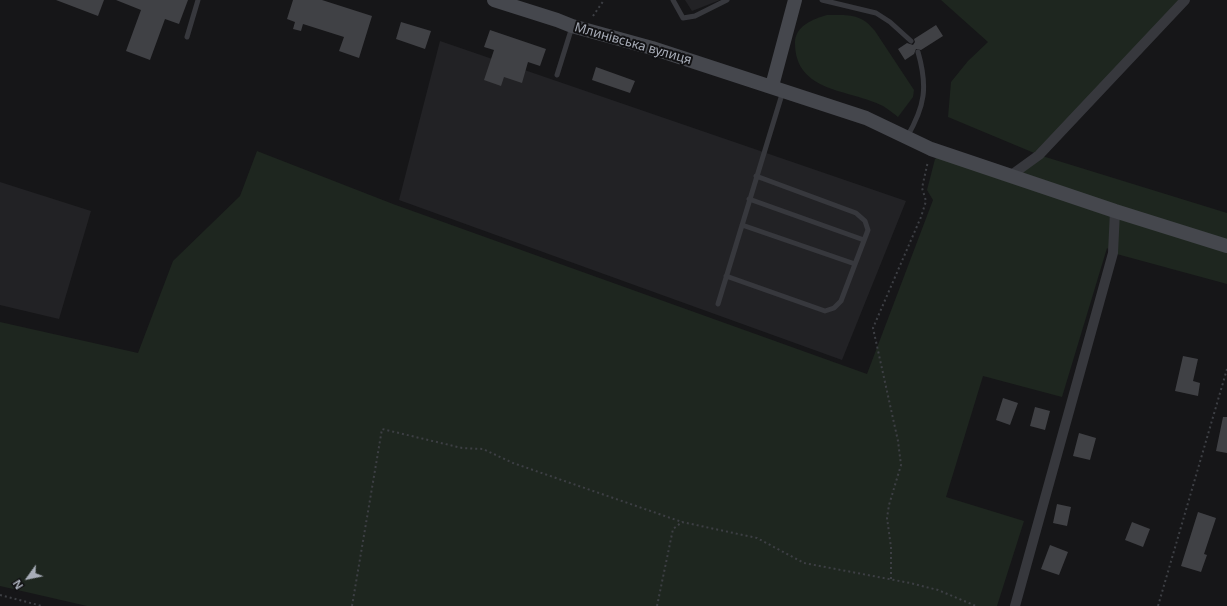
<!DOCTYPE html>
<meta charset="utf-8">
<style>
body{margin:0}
#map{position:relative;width:1227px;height:606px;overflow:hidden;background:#161618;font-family:"Noto Sans",sans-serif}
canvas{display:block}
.north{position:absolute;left:8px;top:558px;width:40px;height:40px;-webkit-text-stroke:3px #111113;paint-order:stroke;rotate:237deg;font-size:11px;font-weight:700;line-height:16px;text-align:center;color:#a8adb8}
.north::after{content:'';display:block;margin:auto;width:14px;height:18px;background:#a8adb8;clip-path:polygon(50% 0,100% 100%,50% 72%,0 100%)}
</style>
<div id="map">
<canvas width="1227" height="606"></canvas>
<div class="north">N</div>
</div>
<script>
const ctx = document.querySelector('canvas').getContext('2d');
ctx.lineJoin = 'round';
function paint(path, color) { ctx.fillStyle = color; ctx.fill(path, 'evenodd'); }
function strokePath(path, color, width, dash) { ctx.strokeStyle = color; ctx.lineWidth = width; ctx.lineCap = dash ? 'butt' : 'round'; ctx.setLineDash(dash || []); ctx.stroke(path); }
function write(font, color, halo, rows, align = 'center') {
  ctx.font = font + ' "Noto Sans",sans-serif'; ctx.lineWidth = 4; ctx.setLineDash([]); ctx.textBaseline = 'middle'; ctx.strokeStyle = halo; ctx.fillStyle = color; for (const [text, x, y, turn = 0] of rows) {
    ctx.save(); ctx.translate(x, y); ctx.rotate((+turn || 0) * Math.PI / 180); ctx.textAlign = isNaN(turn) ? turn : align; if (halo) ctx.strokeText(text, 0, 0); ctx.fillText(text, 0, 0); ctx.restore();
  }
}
const built = new Path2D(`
 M 685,0 L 720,0 L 692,11 Z
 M 440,41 L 906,201 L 842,360 L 399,200 Z
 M 0,182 L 91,211 L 59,319 L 0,305 Z`);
const green = new Path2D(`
 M 941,0 L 1185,0 L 1039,155 L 1227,213 L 1227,284 L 1113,253 L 1107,248 L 1062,397 L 983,376 L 946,497 L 1024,521 L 997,606 L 87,606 L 0,586 L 0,322 L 138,353 L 173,261 L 240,196 L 257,151 L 393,204 L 867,374 L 933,200 L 927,190 L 935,159 L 942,153 L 1010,176 L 1039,155 L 948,117 L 951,82 L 968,61 L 988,42 Z
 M 827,15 C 848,15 861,13 875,31 L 914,90 L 913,97 L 898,117 C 893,113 888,109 883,106 C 850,89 795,93 795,43 C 795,26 813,19 827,15 Z`);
const building = new Path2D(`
 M 56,0 L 104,0 L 98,16 Z
 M 116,0 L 188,0 L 179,24 L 165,19 L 150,60 L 126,51 L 141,10 Z
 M 293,0 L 322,0 L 372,16 L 359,58 L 339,51 L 344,37 L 303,24 L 301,31 L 293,29 L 295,22 L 287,19 Z
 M 401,22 L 431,31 L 425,49 L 396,39 Z
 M 936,25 L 943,36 L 921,50 L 916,49 L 914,54 L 905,60 L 898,49 L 907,43 L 913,45 L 915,42 L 914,39 Z
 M 490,30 L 546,49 L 540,66 L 528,62 L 522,83 L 504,77 L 501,86 L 484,80 L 494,50 L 484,47 Z
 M 596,67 L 635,81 L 630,93 L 592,80 Z
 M 1183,356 L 1198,359 L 1193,381 L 1200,383 L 1198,396 L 1175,391 Z
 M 1003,398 L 1018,403 L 1010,425 L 996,420 Z
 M 1035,407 L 1050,411 L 1045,430 L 1030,426 Z
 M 1223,417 L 1227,417 L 1227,453 L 1216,451 Z
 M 1079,433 L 1096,438 L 1090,460 L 1073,456 Z
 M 1057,504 L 1071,507 L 1067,526 L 1053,523 Z
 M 1198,512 L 1216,518 L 1204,554 L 1207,555 L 1201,572 L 1181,566 Z
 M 1132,522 L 1150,529 L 1143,547 L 1125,540 Z
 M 1050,545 L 1068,552 L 1059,575 L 1041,569 Z`);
const path = new Path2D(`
 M 593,16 L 604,0
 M 891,579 L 891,547 L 887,518 L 889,505 L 901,465 L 898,441 L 873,328 L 921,217 L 926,201 L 922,188 L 928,161
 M 0,595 L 42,606
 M 352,606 L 382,429 L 462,448 L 483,449 L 513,463 L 682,522
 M 657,606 L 673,529 L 682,522 L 757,538 L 804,563 L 910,583 L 938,590 L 976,606
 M 1158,606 L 1227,369`);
const lane = new Path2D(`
 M 673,0 L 683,18 L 695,16 L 727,0
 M 822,0 L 876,13 L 890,22 L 911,41
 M 187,37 L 198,0
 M 557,75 L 572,27
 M 907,137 C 925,106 928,87 918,52
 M 749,199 L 864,240
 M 742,225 L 855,264
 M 726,276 L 825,311 L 834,308 L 841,301 L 868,230 L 865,221 L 856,213 L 756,176
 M 718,304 L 783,91`);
const street = new Path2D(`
 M 1010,176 L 1039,155 L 1185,0
 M 1015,606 L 1113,253 L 1115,211`);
const secondary = new Path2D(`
 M 494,0 L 557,20 L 572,26 L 652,48 L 866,118 L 931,149 L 1115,211 L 1227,246
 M 772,86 L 795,0`);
const streetNames = [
 ["Млинівська вулиця",633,44,16]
];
paint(built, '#222225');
paint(green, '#1e261f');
paint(building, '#404145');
strokePath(path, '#3d3f44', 2, [2, 3]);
strokePath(lane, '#37383d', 5);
strokePath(street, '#37383d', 10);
strokePath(secondary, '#45474d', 14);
write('13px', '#a8adb8', '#111113', streetNames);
</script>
